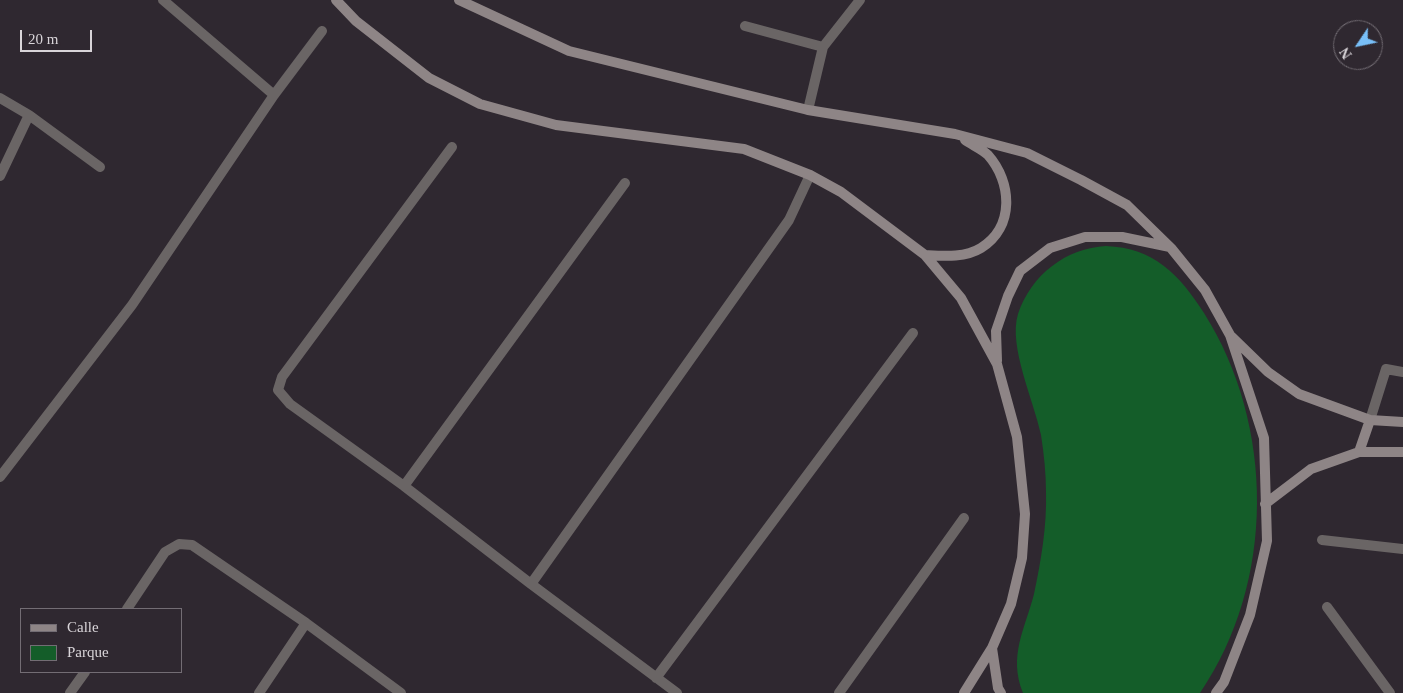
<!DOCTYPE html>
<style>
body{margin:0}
#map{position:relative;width:1403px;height:693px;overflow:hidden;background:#2f2830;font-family:Georgia,serif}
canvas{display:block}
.legend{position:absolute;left:20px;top:608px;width:162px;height:65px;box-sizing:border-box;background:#2f2830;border:1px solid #736d74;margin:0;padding:6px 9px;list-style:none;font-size:15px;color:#d9d5d9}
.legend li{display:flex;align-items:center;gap:10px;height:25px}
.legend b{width:25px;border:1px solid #736d74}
.north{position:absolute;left:1333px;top:20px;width:50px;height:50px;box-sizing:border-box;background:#2f2830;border:1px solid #736d74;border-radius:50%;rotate:236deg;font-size:14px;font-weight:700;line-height:20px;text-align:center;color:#d9d5d9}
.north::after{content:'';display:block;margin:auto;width:18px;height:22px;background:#78bff8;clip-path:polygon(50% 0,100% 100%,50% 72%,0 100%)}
.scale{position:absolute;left:20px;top:30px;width:72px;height:22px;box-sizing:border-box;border:2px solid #d9d5d9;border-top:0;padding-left:6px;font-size:15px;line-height:18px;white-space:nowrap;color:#d9d5d9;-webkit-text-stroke:4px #2f2830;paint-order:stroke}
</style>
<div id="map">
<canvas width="1403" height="693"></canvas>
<ul class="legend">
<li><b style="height:6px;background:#8e8586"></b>Calle</li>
<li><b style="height:14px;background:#145d29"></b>Parque</li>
</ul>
<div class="north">N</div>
<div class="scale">20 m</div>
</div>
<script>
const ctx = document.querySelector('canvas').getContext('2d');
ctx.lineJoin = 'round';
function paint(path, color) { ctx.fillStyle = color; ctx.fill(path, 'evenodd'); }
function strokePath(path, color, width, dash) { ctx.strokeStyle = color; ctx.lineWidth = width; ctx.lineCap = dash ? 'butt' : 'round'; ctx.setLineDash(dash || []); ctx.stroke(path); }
const green = new Path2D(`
 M 1106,246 C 1154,248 1179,274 1204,313 C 1275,425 1276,582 1200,693 L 1023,693 C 1008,656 1025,629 1034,594 C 1041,561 1047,526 1046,492 C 1046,474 1044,454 1041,435 C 1034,401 1008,346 1018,314 C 1031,275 1066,248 1106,246 Z`);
const street = new Path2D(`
 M 163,0 L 274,95
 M 745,26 L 823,47
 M 0,98 L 29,115 L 100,167
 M 808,110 L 823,47 L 860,0
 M 452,147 L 282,377 L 278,390 L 290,404 L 404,486 L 531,584
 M 0,176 L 29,115
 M 1370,420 L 1386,369 L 1403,372
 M 0,477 L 132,305 L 274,95 L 322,31
 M 404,486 L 625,183
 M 1322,540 L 1403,549
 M 1327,607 L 1390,693
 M 127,609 L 165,552 L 179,544 L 192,545 L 306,623 L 401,693
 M 656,678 L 913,333
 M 70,693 L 85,672
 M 259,693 L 306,623
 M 677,693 L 531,584 L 789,220 L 810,175
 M 839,693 L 964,518`);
const secondary = new Path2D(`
 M 336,0 L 356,21 L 429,78 L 480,104 L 556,125 L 744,149 L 810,175 L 841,192 L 925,255 L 961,298 L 997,364 L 1017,437 L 1025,514 L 1022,558 L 1011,604 L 992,648 L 964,693
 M 459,0 L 569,51 L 808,110 L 955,134 L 1027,153 L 1081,180 L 1127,205 L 1171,248 L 1205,290 L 1230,335 L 1264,438 L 1267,541 L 1250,615 L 1224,682 L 1216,693
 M 925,255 C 943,256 965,258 981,248 C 1015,227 1012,182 988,155 C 982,149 972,145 965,140
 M 1232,337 L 1268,372 L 1299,394 L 1370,420 L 1403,422
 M 997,361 L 996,331 L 1008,296 L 1020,271 L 1050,248 L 1085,237 L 1122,237 L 1170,247
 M 1359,452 L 1370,420
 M 1265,504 L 1311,469 L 1359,452 L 1403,452
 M 992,648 L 998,688 L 1001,693`);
paint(green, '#145d29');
strokePath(street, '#6a6565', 10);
strokePath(secondary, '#8e8586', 10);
</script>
